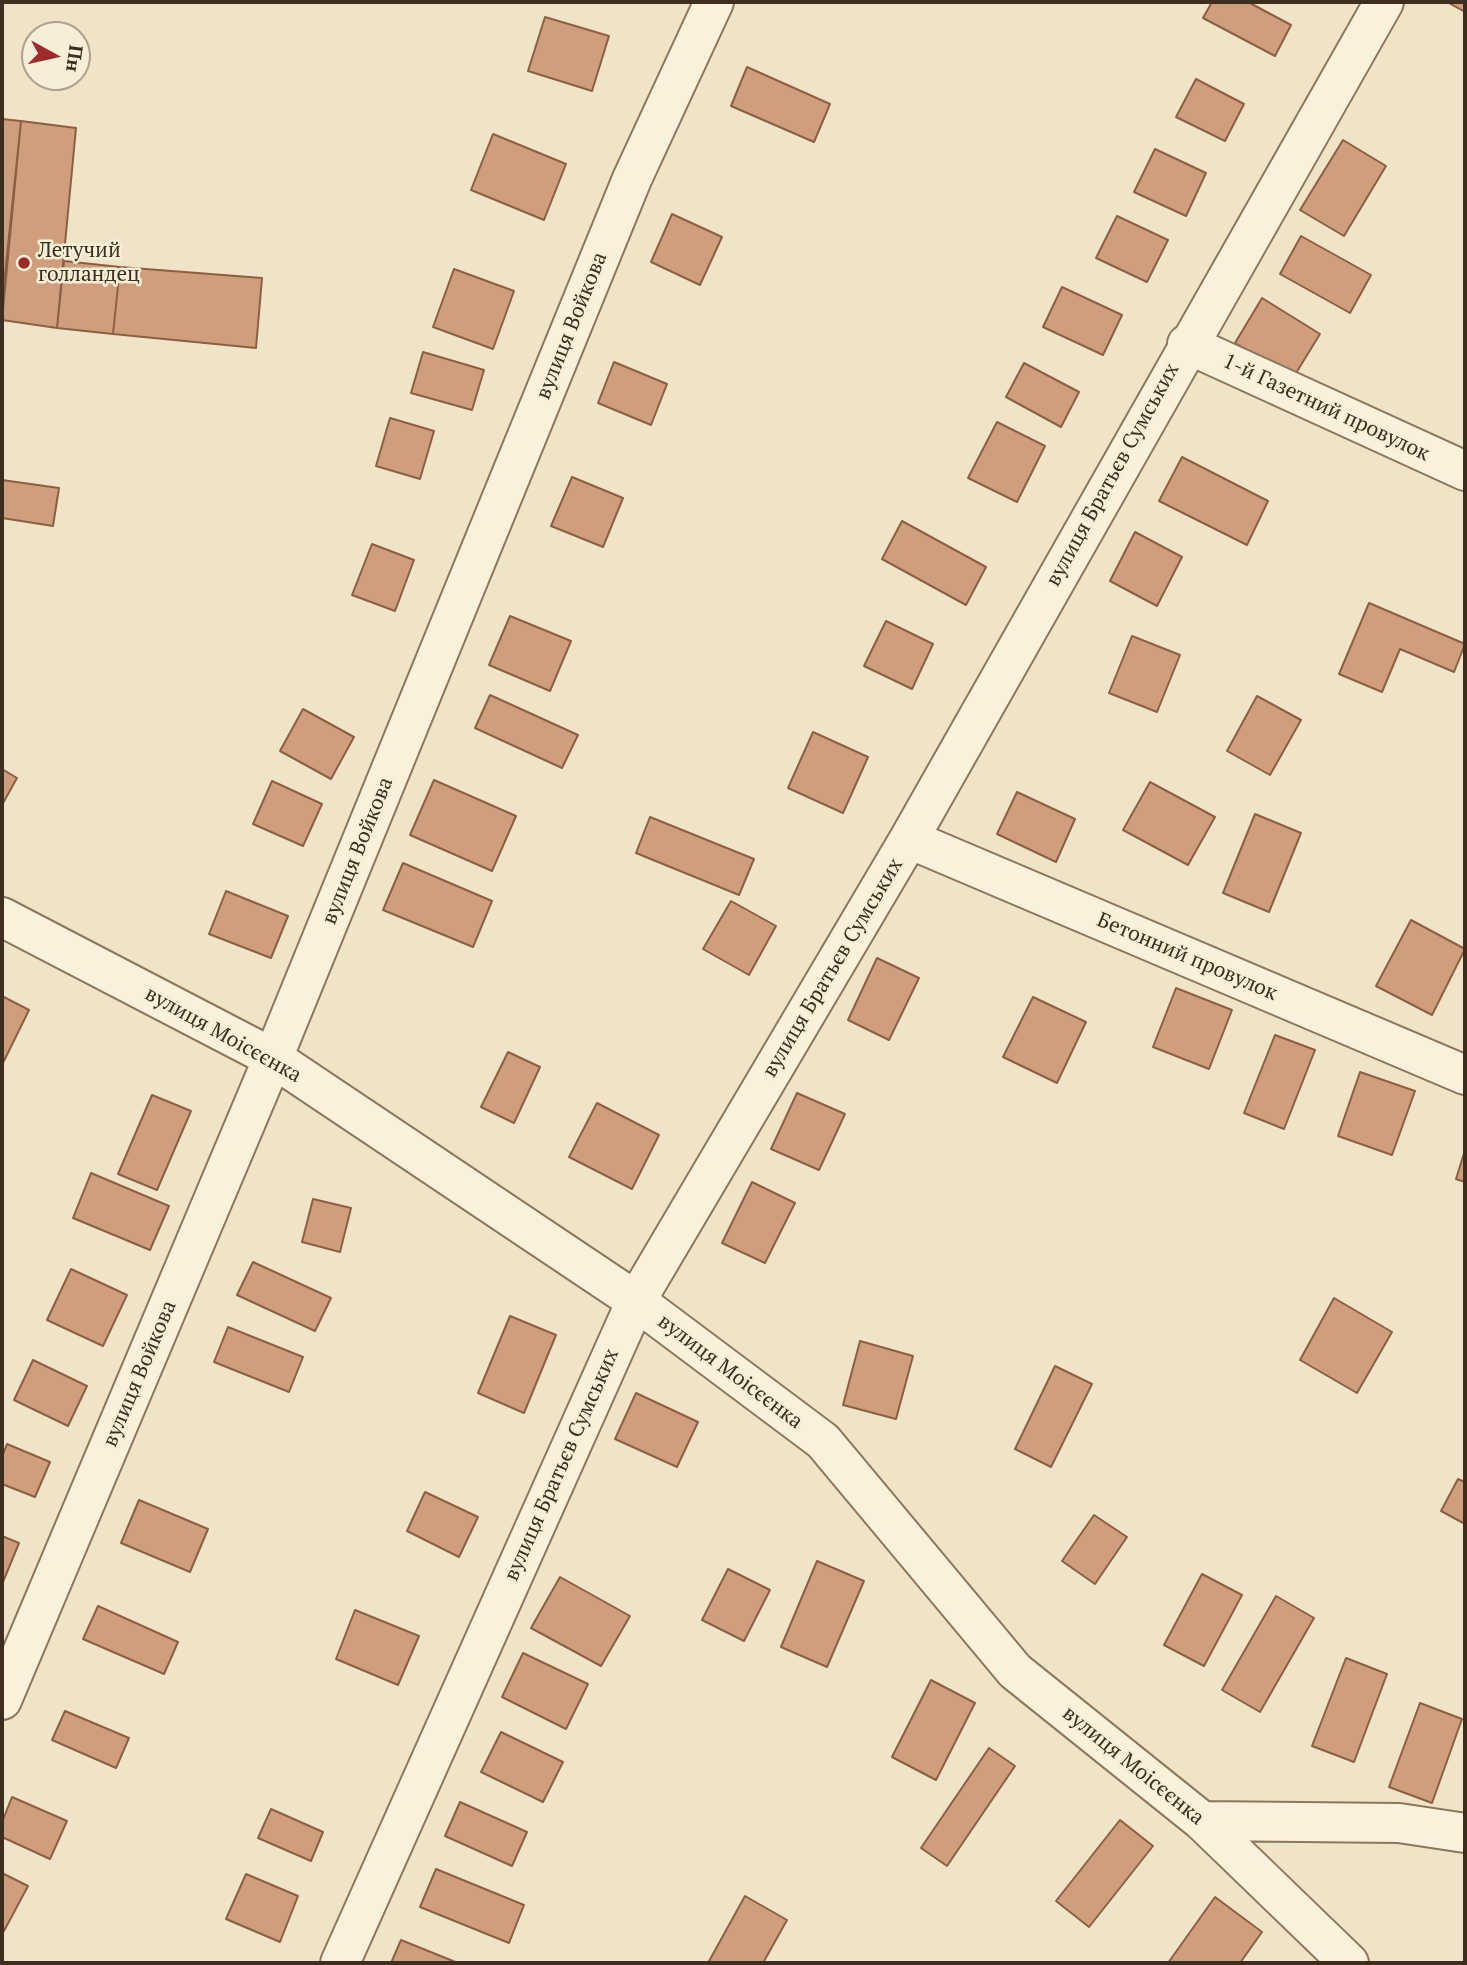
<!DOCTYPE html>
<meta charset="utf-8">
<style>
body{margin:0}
#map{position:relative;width:1467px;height:1965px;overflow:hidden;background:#f0e4c8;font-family:"PT Serif",serif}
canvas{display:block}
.frame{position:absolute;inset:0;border:4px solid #3d2e20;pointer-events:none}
.north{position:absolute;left:21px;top:21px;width:70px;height:70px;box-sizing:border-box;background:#f7eed8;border:2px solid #ada18e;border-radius:50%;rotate:98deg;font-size:19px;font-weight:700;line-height:28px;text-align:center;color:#3d2e20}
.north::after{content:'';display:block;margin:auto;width:24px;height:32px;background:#9e2a2b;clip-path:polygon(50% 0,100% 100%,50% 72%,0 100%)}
</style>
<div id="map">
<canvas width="1467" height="1965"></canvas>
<div class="frame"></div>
<div class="north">Пн</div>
</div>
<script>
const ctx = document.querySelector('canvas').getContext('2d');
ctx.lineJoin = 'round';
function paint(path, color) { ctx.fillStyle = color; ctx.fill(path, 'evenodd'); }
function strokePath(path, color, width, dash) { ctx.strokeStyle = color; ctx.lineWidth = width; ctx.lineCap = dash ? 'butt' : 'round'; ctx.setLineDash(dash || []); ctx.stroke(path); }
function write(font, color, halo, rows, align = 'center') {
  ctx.font = font + ' "PT Serif",serif'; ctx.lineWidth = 5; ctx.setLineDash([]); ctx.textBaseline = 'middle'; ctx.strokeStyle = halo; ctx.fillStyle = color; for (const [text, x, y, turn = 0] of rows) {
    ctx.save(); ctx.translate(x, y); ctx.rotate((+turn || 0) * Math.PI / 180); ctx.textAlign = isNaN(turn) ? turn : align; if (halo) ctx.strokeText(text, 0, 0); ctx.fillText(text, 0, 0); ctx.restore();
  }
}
const building = new Path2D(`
 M 1212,2 L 1248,2 L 1291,25 L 1275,56 L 1203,18 Z
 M 1447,2 L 1465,2 L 1465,12 Z
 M 545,17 L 609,36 L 592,91 L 528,71 Z
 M 747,67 L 830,104 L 814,142 L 731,106 Z
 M 1196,79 L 1244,104 L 1225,141 L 1176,117 Z
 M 2,119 L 21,121 L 2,303 Z
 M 21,121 L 76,128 L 57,328 L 2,320 Z
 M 493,134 L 566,164 L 544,220 L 471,190 Z
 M 1343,140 L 1386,166 L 1344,236 L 1300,210 Z
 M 1155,149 L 1206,173 L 1186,216 L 1134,192 Z
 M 672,214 L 722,237 L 700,285 L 651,262 Z
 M 1117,216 L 1168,240 L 1147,282 L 1096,258 Z
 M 1301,236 L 1371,275 L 1350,313 L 1280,274 Z
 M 64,261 L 120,267 L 113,334 L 57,328 Z
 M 120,267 L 262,278 L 256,348 L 113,334 Z
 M 454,269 L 514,291 L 493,349 L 433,327 Z
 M 1062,287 L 1122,315 L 1103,355 L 1043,327 Z
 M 1262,298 L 1320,334 L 1293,378 L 1235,343 Z
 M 423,352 L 484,370 L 472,410 L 411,393 Z
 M 614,362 L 667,384 L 651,425 L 598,403 Z
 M 1024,363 L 1079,392 L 1061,427 L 1006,397 Z
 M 390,418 L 434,431 L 420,479 L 376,466 Z
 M 997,422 L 1045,446 L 1017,502 L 968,478 Z
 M 1182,457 L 1268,501 L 1247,545 L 1159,501 Z
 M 572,477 L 623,498 L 603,547 L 551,526 Z
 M 2,480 L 59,488 L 53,526 L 2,518 Z
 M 902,521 L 986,567 L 966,605 L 882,559 Z
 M 1135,532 L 1182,557 L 1157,606 L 1110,581 Z
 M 372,544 L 414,560 L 395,611 L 352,595 Z
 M 1369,603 L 1465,644 L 1454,672 L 1400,649 L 1382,692 L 1339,674 Z
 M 510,616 L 571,641 L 550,691 L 489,665 Z
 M 886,621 L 933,644 L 912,689 L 864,666 Z
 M 1132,636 L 1180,655 L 1157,712 L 1109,693 Z
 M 490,695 L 578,735 L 562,768 L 475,728 Z
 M 1257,696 L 1301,720 L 1270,775 L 1227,751 Z
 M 303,709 L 354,737 L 331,779 L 280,751 Z
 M 813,732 L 868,757 L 843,813 L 788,788 Z
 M 2,769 L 17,778 L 2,805 Z
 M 434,780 L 516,816 L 492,871 L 410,835 Z
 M 272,781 L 322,804 L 303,846 L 253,824 Z
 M 1150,782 L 1215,817 L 1188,865 L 1123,830 Z
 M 1017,792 L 1075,819 L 1056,862 L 997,834 Z
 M 1255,814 L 1301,833 L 1269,912 L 1223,893 Z
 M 650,817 L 754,859 L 739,895 L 636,853 Z
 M 403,863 L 492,901 L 473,947 L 383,910 Z
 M 226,891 L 288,916 L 271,958 L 209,934 Z
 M 731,901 L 776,926 L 749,975 L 703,949 Z
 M 1411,920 L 1465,949 L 1432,1015 L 1376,986 Z
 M 877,958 L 919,978 L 889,1040 L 848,1020 Z
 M 1176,988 L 1232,1010 L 1209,1069 L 1153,1047 Z
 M 2,996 L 29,1010 L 2,1065 Z
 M 1033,997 L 1086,1022 L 1057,1083 L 1003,1057 Z
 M 1275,1035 L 1315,1050 L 1284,1129 L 1244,1113 Z
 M 508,1052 L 540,1067 L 514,1123 L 481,1107 Z
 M 1360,1072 L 1415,1091 L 1392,1155 L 1338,1136 Z
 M 797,1093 L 845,1114 L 819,1170 L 771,1149 Z
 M 152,1095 L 191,1111 L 157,1190 L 118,1174 Z
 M 597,1103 L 659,1135 L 632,1189 L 569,1157 Z
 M 1465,1150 L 1465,1182 L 1456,1179 Z
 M 91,1173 L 169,1206 L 150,1250 L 73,1218 Z
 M 752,1182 L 795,1203 L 765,1263 L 722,1243 Z
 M 313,1199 L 351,1208 L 340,1252 L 302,1242 Z
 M 253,1262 L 331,1298 L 315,1331 L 237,1295 Z
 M 71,1269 L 127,1295 L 103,1346 L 47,1320 Z
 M 1334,1298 L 1392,1332 L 1357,1393 L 1300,1360 Z
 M 510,1316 L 556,1335 L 524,1413 L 478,1393 Z
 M 228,1327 L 303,1357 L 289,1392 L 214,1362 Z
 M 860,1341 L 913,1356 L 896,1419 L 843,1405 Z
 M 33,1360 L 87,1386 L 68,1426 L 14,1400 Z
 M 1055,1366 L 1092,1384 L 1051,1467 L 1015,1449 Z
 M 636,1393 L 698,1422 L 677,1467 L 615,1439 Z
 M 7,1444 L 50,1462 L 35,1497 L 2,1484 L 2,1457 Z
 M 1458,1479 L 1465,1482 L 1465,1524 L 1441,1511 Z
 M 425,1492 L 478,1517 L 459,1557 L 407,1531 Z
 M 139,1500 L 208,1529 L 190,1572 L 121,1543 Z
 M 1094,1515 L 1127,1537 L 1095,1584 L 1062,1561 Z
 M 2,1536 L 19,1543 L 3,1582 L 2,1581 Z
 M 817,1561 L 864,1581 L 827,1667 L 781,1647 Z
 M 728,1569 L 770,1590 L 744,1641 L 702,1620 Z
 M 1202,1574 L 1242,1595 L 1204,1666 L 1164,1645 Z
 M 560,1577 L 630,1616 L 601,1666 L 531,1628 Z
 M 1276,1596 L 1314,1618 L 1260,1712 L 1222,1690 Z
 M 98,1606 L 178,1642 L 164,1674 L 83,1639 Z
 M 355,1610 L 419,1636 L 398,1685 L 336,1659 Z
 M 523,1653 L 588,1684 L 566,1729 L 502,1697 Z
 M 1346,1658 L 1387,1674 L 1354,1762 L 1312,1746 Z
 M 931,1680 L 975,1703 L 936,1780 L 892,1757 Z
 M 1420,1703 L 1462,1719 L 1432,1803 L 1389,1787 Z
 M 65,1711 L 129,1738 L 116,1768 L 52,1740 Z
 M 501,1732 L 563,1762 L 543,1802 L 481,1772 Z
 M 989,1748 L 1015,1766 L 947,1866 L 921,1848 Z
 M 12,1797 L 67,1821 L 50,1859 L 2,1837 L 2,1822 Z
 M 460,1802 L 527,1832 L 512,1866 L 445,1836 Z
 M 271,1809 L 323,1832 L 311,1861 L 258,1838 Z
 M 1120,1820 L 1153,1846 L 1089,1927 L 1056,1901 Z
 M 436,1869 L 524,1905 L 509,1943 L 420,1907 Z
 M 2,1873 L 28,1886 L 4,1931 L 2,1930 Z
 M 246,1874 L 298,1896 L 280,1942 L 226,1919 Z
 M 745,1896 L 787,1920 L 763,1963 L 708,1963 Z
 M 1215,1897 L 1262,1932 L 1240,1963 L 1168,1963 Z
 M 401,1940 L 458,1963 L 391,1963 Z`);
const minor = new Path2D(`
 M 1187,344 L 1465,471
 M 909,839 L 1465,1075
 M 2,917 L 273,1058 L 636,1301 L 823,1441 L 1015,1671 L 1202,1821 L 1349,1963
 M 2,1700 L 273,1058 L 632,179 L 714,2
 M 1202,1821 L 1399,1823 L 1465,1833
 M 340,1963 L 636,1301 L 909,839 L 1384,2`);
const markers = [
 [24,263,7,"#9e2a2b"]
];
const poiNames = [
 ["Летучий",38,251],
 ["голландец",38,275]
];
const streetNames = [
 ["вулиця Войкова",572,326,-68],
 ["1-й Газетний провулок",1326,408,25],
 ["вулиця Братьєв Сумських",1113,475,-61],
 ["вулиця Войкова",358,851,-68],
 ["Бетонний провулок",1187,957,23],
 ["вулиця Братьєв Сумських",833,968,-59],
 ["вулиця Моісєєнка",223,1035,29],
 ["вулиця Моісєєнка",730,1372,37],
 ["вулиця Войкова",140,1374,-67],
 ["вулиця Братьєв Сумських",562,1465,-66],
 ["вулиця Моісєєнка",1133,1766,39]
];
paint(building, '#cf9f7d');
strokePath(building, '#8d5f41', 2);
strokePath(minor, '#8d765c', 42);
strokePath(minor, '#faf1dc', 38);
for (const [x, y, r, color] of markers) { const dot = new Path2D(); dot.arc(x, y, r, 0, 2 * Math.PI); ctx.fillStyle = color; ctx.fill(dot); strokePath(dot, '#f7eed8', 2.5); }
write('21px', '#3d2e20', '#f7eed8', poiNames, 'left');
write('21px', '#3d2e20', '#f7eed8', streetNames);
</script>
